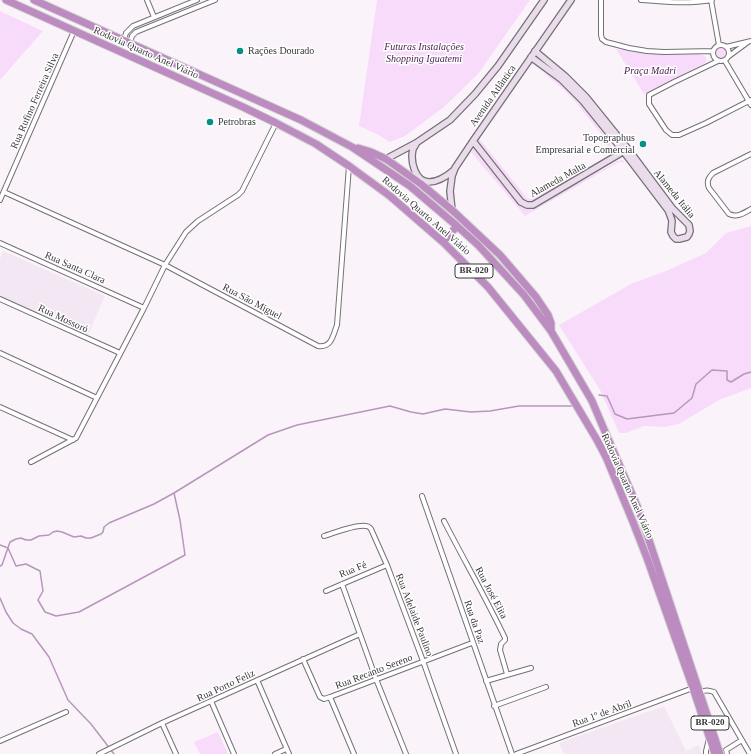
<!DOCTYPE html>
<meta charset="utf-8">
<style>
body{margin:0}
canvas{display:block;background:#faf4fa}
</style>
<canvas width="751" height="754"></canvas>
<script>
const ctx = document.querySelector('canvas').getContext('2d');
ctx.lineJoin = 'round';
function paint(path, color) { ctx.fillStyle = color; ctx.fill(path, 'evenodd'); }
function strokePath(path, color, width, dash) { ctx.strokeStyle = color; ctx.lineWidth = width; ctx.lineCap = dash ? 'butt' : 'round'; ctx.setLineDash(dash || []); ctx.stroke(path); }
function write(font, color, halo, rows, align = 'center') {
  ctx.font = font + ' "Times New Roman",serif'; ctx.lineWidth = 3; ctx.setLineDash([]); ctx.textBaseline = 'middle'; ctx.strokeStyle = halo; ctx.fillStyle = color; for (const [text, x, y, turn = 0] of rows) {
    ctx.save(); ctx.translate(x, y); ctx.rotate((+turn || 0) * Math.PI / 180); ctx.textAlign = isNaN(turn) ? turn : align; if (halo) ctx.strokeText(text, 0, 0); ctx.fillText(text, 0, 0); ctx.restore();
  }
}
const built = new Path2D(`
 M 3,251 L 105,296 L 88,335 L 0,296 L 0,259 Z
 M 664,706 L 686,751 L 699,745 L 702,754 L 564,754 L 559,743 Z`);
const green = new Path2D(`
 M 377,0 L 530,0 L 478,74 L 444,107 L 405,136 L 390,142 L 377,134 L 359,126 Z
 M 0,11 L 43,31 L 0,80 Z
 M714 53a7 7 0 1 1 14 0a7 7 0 1 1-14 0Z
 M 616,49 L 652,54 L 698,54 C 703,55 706,56 707,60 L 705,63 L 644,94 Z
 M 530,59 L 553,75 L 576,95 L 603,134 L 613,148 L 614,151 L 612,155 L 532,202 L 529,202 L 523,199 L 479,145 L 478,139 ZM 533,64 L 563,89 L 573,99 L 602,135 L 611,154 L 532,199 L 529,199 L 527,198 L 482,142 L 480,140 L 480,137 L 528,66 L 530,65 Z
 M 474,148 L 476,149 L 519,204 C 525,209 526,210 534,207 L 618,161 L 623,160 L 625,163 L 622,162 L 619,162 L 525,216 L 471,152 Z
 M 751,226 L 751,388 L 719,400 L 679,424 L 664,427 L 644,426 L 626,433 L 619,433 L 600,390 L 559,325 L 631,284 L 666,271 L 706,253 L 726,233 Z
 M 218,732 L 228,754 L 200,754 L 194,742 Z`);
const stream = new Path2D(`
 M 599,395 L 607,396 L 615,414 L 627,419 L 674,413 L 692,398 L 696,384 L 712,370 L 727,371 L 727,380 L 731,382 L 744,374 L 751,372
 M 0,545 L 8,548 L 16,566 L 26,564 L 40,571 L 43,591 L 38,600 L 45,612 L 56,616 L 79,612 L 185,555 L 180,520 L 174,493
 M 0,566 L 2,565 L 10,542 L 16,539 L 21,538 L 26,540 L 31,540 L 39,536 L 49,535 L 53,532 L 57,531 L 62,532 L 74,537 L 81,536 L 86,538 L 91,538 L 101,534 L 103,532 L 104,527 L 109,523 L 154,504 L 174,493 L 268,435 L 297,425 L 390,406 L 411,412 L 423,414 L 445,409 L 471,412 L 490,411 L 519,406 L 572,406
 M 0,598 L 6,612 L 13,623 L 21,629 L 32,634 L 49,657 L 68,700 L 91,724 L 114,754`);
const street = new Path2D(`
 M 147,0 L 154,17
 M 601,0 L 601,35 L 602,39 L 606,42 L 629,48 L 647,51 L 664,52 L 713,51
 M 641,0 C 665,2 688,4 712,0
 M 711,0 L 719,45
 M 124,40 L 126,33 L 133,26 L 197,0
 M 130,43 L 132,36 L 136,32 L 215,0
 M713 53a8 8 0 1 1 16 0a8 8 0 1 1-16 0Z
 M 726,47 L 751,41
 M 729,56 L 748,42
 M 718,61 L 674,82 L 649,95 L 649,104 L 666,130 L 672,135 L 679,135 L 706,123 L 751,100
 M 725,61 L 751,105
 M 751,154 L 713,173 C 709,177 706,181 709,188 L 729,214 C 737,218 744,213 751,209
 M 4,192 L 165,265 L 318,346 C 332,348 333,335 337,325 L 349,166
 M 0,200 L 74,31
 M 0,243 L 144,308
 M 0,299 L 120,353
 M 0,353 L 97,398
 M 0,407 L 73,440
 M 31,462 L 76,438 L 144,308 L 165,265 L 186,232 L 198,221 L 238,195 L 242,191 L 276,123
 M 422,496 L 512,754
 M 444,521 C 464,560 486,598 505,638 L 505,640 L 501,644 L 500,650 L 507,674
 M 324,536 C 334,533 356,524 366,526 C 369,526 369,527 371,529 L 387,565 L 423,661 L 456,754
 M 342,584 L 376,679 L 406,754
 M 326,591 L 387,565
 M 303,659 L 320,697 L 324,699 L 330,697 L 472,643
 M 257,680 L 289,754
 M 486,681 L 531,668
 M 700,692 C 706,690 708,690 714,692 L 750,754
 M 330,697 L 354,754
 M 211,701 L 234,754
 M 494,706 L 546,687
 M 162,723 L 176,754
 M 0,741 L 66,712
 M 99,754 L 162,723 L 360,634
 M 275,754 L 286,749
 M 516,754 L 693,688
 M 706,754 L 706,751 L 709,739
 M 727,754 L 726,750 L 742,740`);
const secondary = new Path2D(`
 M 531,57 L 561,79 L 583,101 L 624,152 L 668,210 L 670,215 L 672,221 L 671,232 L 673,236 L 676,239 L 679,239 L 687,237 L 689,234 L 690,231 L 689,225 L 672,208 L 628,149 L 586,97 L 565,76 L 535,51
 M 473,141 L 521,202 L 527,205 L 533,205 L 626,150
 M 416,144 C 415,146 414,147 413,149 C 410,161 415,182 429,182 C 438,182 447,176 454,170
 M 386,159 L 416,143 L 450,120 L 475,94 L 498,66 L 544,0
 M 452,210 L 450,191 L 451,184 L 452,176 L 455,168 L 473,141 L 571,0`);
const highway = new Path2D(`
 M 6,0 L 243,107 L 276,123 L 316,144 L 349,166 L 390,196 L 443,242 L 488,287 L 556,371 L 597,440 L 606,457 L 633,522 L 647,558 L 693,688 L 715,754
 M 34,0 L 301,120 L 352,147 L 410,186 L 457,226 L 478,245 L 524,295 L 551,331 L 592,401 L 603,427 L 640,513 L 720,754
 M 358,148 L 371,152 L 386,159 L 421,184 L 452,210 L 500,255 L 536,297 L 548,315 L 551,323 L 551,331
 M 443,242 L 457,226`);
const markers = [
 [240,51,4,"#009382"],
 [210,122,4,"#009382"],
 [643,144,4,"#009382"]
];
const shields = [
 [474,271,38],
 [710,723,38]
];
const shieldNames = [
 ["BR-020",474,271],
 ["BR-020",710,723]
];
const parkNames = [
 ["Futuras Instalações",424,47],
 ["Shopping Iguatemi",424,59],
 ["Praça Madri",650,71]
];
const poiNames = [
 ["Rações Dourado",248,51],
 ["Petrobras",218,122],
 ["Topographus",635,138,"right"],
 ["Empresarial e Comercial",635,150,"right"]
];
const streetNames = [
 ["Rodovia Quarto Anel Viário",146,53,24],
 ["Avenida Atlântica",493,96,-55],
 ["Rua Rufino Ferreira Silva",35,101,-66],
 ["Alameda Malta",558,180,-29],
 ["Alameda Itália",674,194,51],
 ["Rodovia Quarto Anel Viário",426,216,41],
 ["Rua Santa Clara",75,268,24],
 ["Rua São Miguel",252,302,28],
 ["Rua Mossoró",63,319,25],
 ["Rodovia Quarto Anel Viário",627,486,66],
 ["Rua Fé",353,570,-22],
 ["Rua José Elita",491,593,62],
 ["Rua Adelaide Paulino",414,615,69],
 ["Rua da Paz",474,622,71],
 ["Rua Recanto Sereno",374,672,-21],
 ["Rua Porto Feliz",226,686,-25],
 ["Rua 1º de Abril",602,714,-20]
];
paint(built, '#f2e7f3');
paint(green, '#f8dbfa');
strokePath(stream, '#b896bc', 1.5);
strokePath(street, '#747075', 6);
strokePath(secondary, '#747075', 8);
strokePath(highway, '#d3d3d3', 9);
strokePath(street, '#fff', 4);
strokePath(secondary, '#ebdcec', 5.5);
strokePath(highway, '#bc8cc0', 7);
for (const [x, y, r, color] of markers) { const dot = new Path2D(); dot.arc(x, y, r, 0, 2 * Math.PI); ctx.fillStyle = color; ctx.fill(dot); strokePath(dot, '#fff', 1.5); }
for (const [x, y, w] of shields) { const box = new Path2D(); box.roundRect(x - w / 2, y - 7, w, 14, 3); ctx.fillStyle = '#fff'; ctx.fill(box); strokePath(box, '#383638', 1); }
write('bold 9px', '#383638', null, shieldNames);
write('italic 10px', '#481c4c', '#fff', parkNames);
write('10px', '#383638', '#fff', poiNames, 'left');
write('10px', '#383638', '#fff', streetNames);
</script>
